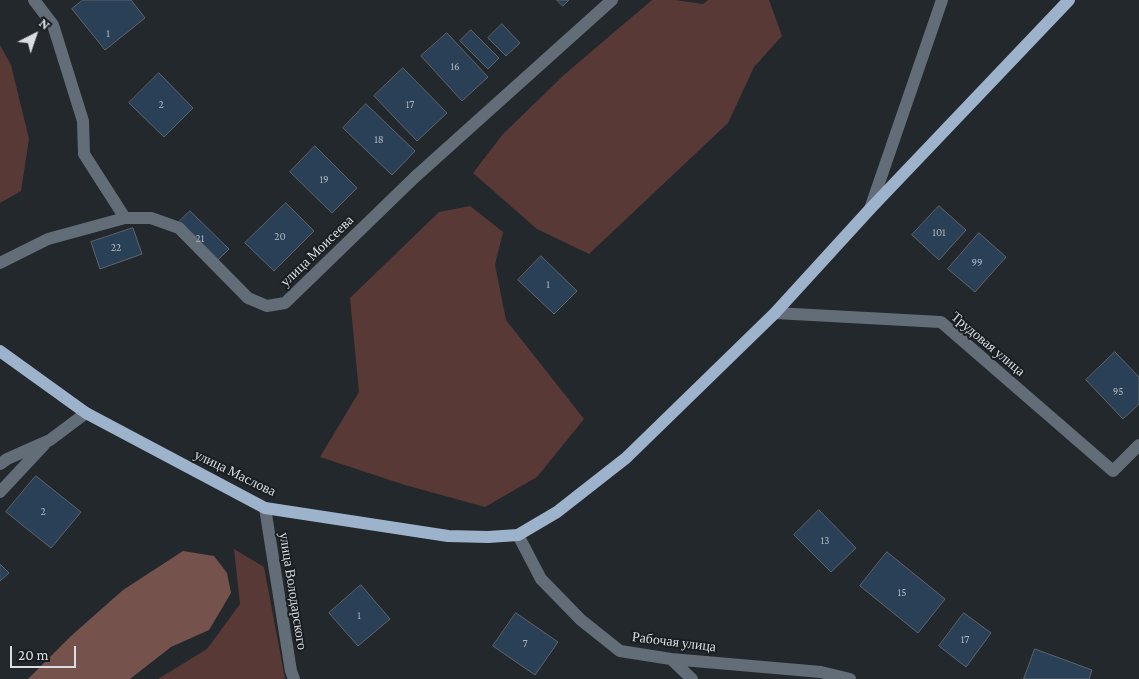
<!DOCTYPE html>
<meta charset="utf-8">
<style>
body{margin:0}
#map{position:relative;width:1139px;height:679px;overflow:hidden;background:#23282d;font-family:"Crimson Pro",serif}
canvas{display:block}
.north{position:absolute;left:10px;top:10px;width:50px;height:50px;-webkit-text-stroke:4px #191e23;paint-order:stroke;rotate:41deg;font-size:14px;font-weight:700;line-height:20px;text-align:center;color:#dadee1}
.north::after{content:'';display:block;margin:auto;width:18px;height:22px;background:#dadee1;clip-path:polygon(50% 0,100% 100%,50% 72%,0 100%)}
.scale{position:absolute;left:10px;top:646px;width:66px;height:22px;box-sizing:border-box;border:2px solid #dadee1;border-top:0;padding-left:6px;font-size:15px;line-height:18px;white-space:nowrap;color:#dadee1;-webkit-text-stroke:4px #191e23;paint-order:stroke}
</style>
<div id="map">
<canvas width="1139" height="679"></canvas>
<div class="north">N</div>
<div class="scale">20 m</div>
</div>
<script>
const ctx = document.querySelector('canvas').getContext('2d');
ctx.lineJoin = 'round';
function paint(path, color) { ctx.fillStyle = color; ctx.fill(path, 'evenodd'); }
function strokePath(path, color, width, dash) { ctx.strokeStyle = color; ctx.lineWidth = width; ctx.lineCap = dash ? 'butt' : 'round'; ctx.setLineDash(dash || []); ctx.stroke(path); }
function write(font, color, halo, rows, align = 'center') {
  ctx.font = font + ' "Crimson Pro",serif'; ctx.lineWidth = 4; ctx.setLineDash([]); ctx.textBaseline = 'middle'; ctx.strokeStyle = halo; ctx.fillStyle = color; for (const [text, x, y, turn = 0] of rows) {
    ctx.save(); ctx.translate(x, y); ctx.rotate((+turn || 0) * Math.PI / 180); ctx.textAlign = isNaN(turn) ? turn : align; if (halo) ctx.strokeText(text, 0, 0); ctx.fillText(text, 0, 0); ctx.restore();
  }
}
const green = new Path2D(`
 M 652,0 L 675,0 L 703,4 L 708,0 L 769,0 L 782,36 L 754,67 L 728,123 L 589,254 L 537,229 L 473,173 L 503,134 L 565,74 Z
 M 0,45 L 11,65 L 29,139 L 21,191 L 0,203 Z
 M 470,206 L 503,232 L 495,265 L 506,320 L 584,419 L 537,477 L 485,507 L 405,485 L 320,457 L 359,392 L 350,298 L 439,212 Z
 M 234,549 L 264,567 L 285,679 L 158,679 L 207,649 L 240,604 Z`);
const water = new Path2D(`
 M 183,551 L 214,556 L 227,573 L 231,593 L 209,630 L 171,647 L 130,679 L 28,679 L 71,636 L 123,590 Z`);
const building = new Path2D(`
 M 83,0 L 131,0 L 145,18 L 105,50 L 72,9 Z
 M 557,0 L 569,0 L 563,6 Z
 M 502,24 L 520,43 L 506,56 L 488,38 Z
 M 471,30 L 499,58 L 488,69 L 460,41 Z
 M 447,33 L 488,77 L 462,101 L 421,56 Z
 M 403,68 L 447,113 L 417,141 L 374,96 Z
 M 159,73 L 193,108 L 164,137 L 129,103 Z
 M 366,104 L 415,151 L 392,175 L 343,128 Z
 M 315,146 L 357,188 L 332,213 L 290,172 Z
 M 286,203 L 314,231 L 274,271 L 245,243 Z
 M 939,206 L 966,230 L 939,260 L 912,235 Z
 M 190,211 L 229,249 L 211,267 L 172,229 Z
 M 133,228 L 142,254 L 100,269 L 91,242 Z
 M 979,233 L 1006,257 L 975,292 L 948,269 Z
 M 541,256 L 577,291 L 554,314 L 518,280 Z
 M 1115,352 L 1139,377 L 1139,404 L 1123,419 L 1086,380 Z
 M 36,476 L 81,512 L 51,548 L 6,512 Z
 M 819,510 L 856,548 L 831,572 L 794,535 Z
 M 887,552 L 945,599 L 918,633 L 860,586 Z
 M 0,564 L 9,573 L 0,581 Z
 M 361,585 L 390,619 L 358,646 L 329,613 Z
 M 516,613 L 558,642 L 535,675 L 493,646 Z
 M 964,613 L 991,633 L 966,667 L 939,646 Z
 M 1035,649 L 1092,670 L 1089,679 L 1024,679 Z`);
const minor = new Path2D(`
 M 34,0 L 53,25 L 83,121 L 84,154 L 125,218
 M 870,209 L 942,0
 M 0,263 L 48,239 L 125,218 L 151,218 L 179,228 L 248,298 L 267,306 L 285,303 L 415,177 L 612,0
 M 775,313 L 941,322 L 1113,471 L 1139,445
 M 0,464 L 7,459 L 50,440 L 86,413
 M 0,492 L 44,445
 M 265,508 L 291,671 L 294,679
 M 518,535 L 541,579 L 581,620 L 620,651 L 671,659 L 821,672 L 850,679
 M 671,659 L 692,679`);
const major = new Path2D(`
 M 0,351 L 86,413 L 265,508 L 448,536 L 488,537 L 518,535 L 557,512 L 626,458 L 775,313 L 870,209 L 1069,0`);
const numberNames = [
 ["1",108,34],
 ["16",455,67],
 ["2",161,105],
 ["17",410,105],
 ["18",379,140],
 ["19",324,180],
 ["101",939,233],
 ["20",280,237],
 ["21",200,239],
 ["22",116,248],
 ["99",977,263],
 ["1",548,285],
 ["95",1118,392],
 ["2",43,512],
 ["13",825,541],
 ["15",902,593],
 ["1",359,616],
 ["17",965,640],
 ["7",525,644]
];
const streetNames = [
 ["улица Моисеева",317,251,-44],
 ["Трудовая улица",988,344,40],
 ["улица Маслова",235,473,26],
 ["улица Володарского",293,591,81],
 ["Рабочая улица",674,642,7]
];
paint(green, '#593935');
paint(water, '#76524d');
paint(building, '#294057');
strokePath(building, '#5f656b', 1);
strokePath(minor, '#626d78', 12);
strokePath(major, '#9cb3cb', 12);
write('11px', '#aeb6be', null, numberNames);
write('14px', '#dadee1', '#191e23', streetNames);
</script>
